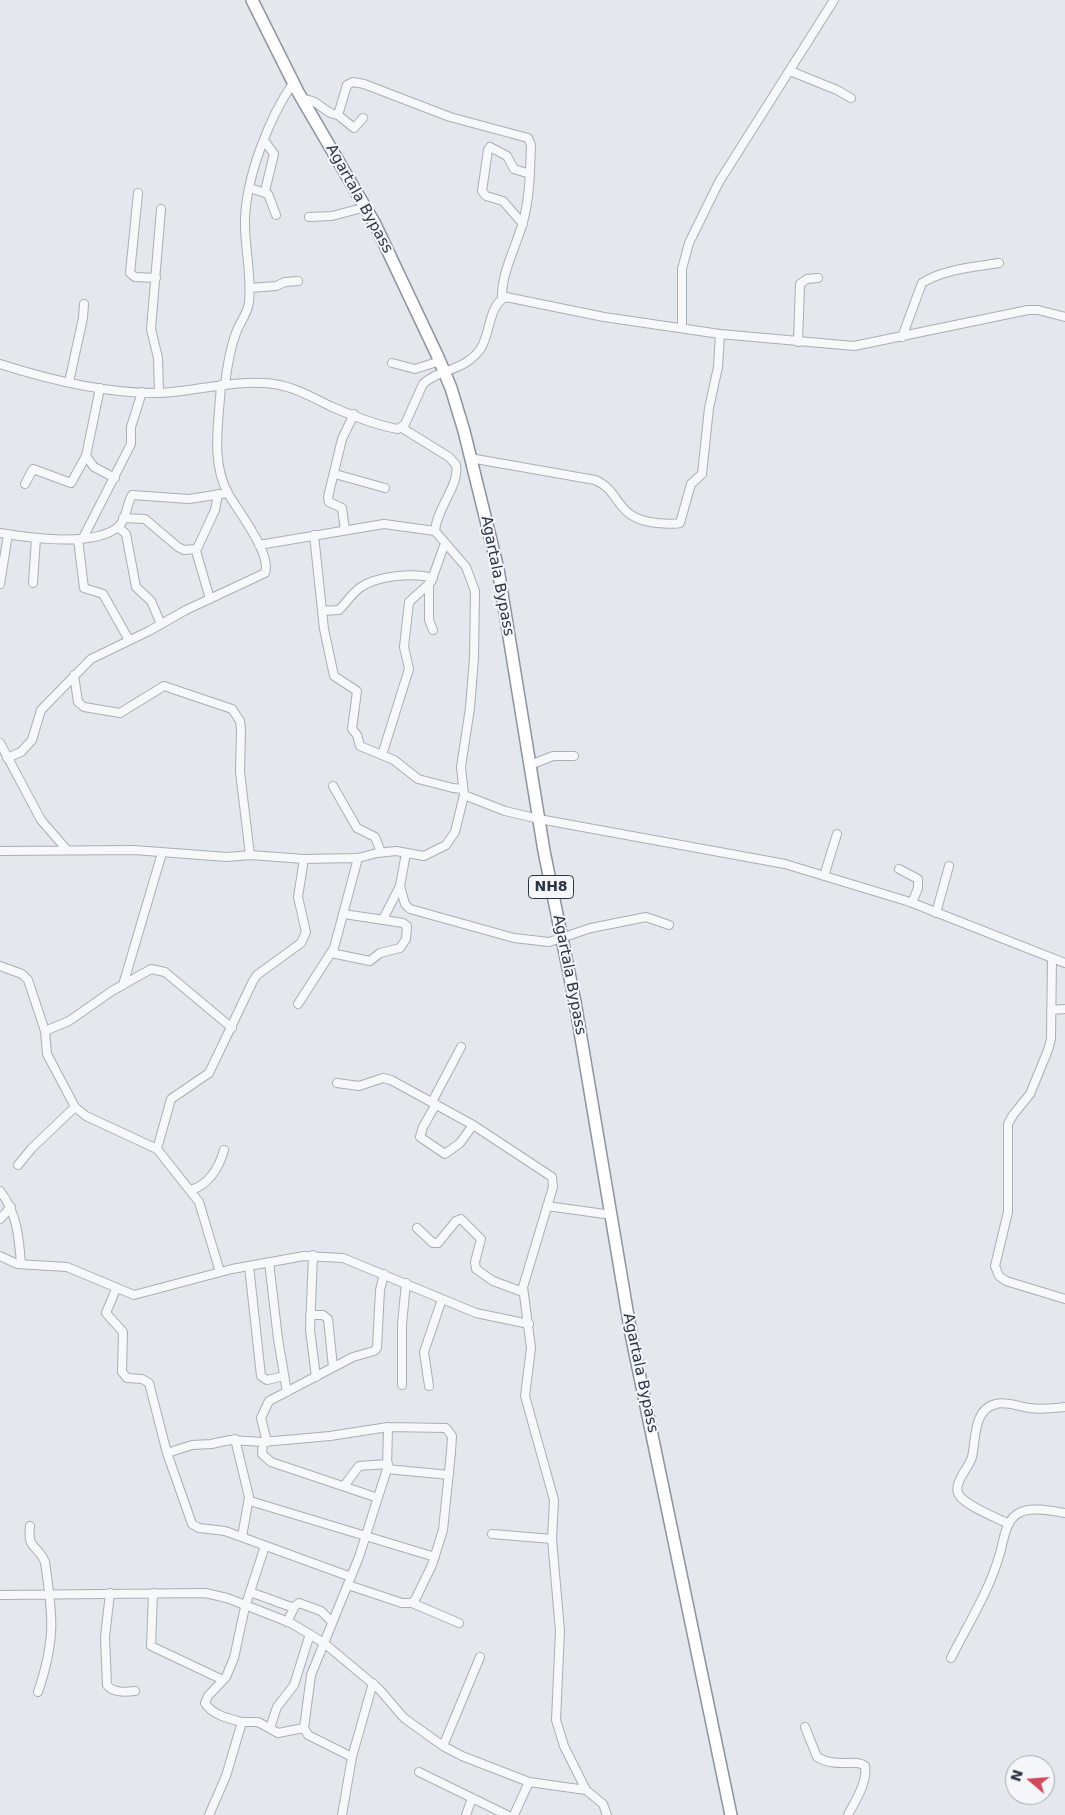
<!DOCTYPE html>
<style>
body{margin:0}
#map{position:relative;width:1065px;height:1815px;overflow:hidden;background:#e4e7ec;font-family:"DejaVu Sans",sans-serif}
canvas{display:block}
.north{position:absolute;left:1005px;top:1755px;width:50px;height:50px;box-sizing:border-box;background:#f4f6f9;border:1px solid #a4a8b1;border-radius:50%;rotate:288deg;font-size:14px;font-weight:700;line-height:20px;text-align:center;color:#2b3445}
.north::after{content:'';display:block;margin:auto;width:18px;height:22px;background:#d1495b;clip-path:polygon(50% 0,100% 100%,50% 72%,0 100%)}
</style>
<div id="map">
<canvas width="1065" height="1815"></canvas>
<div class="north">N</div>
</div>
<script>
const ctx = document.querySelector('canvas').getContext('2d');
ctx.lineJoin = 'round';
function strokePath(path, color, width, dash) { ctx.strokeStyle = color; ctx.lineWidth = width; ctx.lineCap = dash ? 'butt' : 'round'; ctx.setLineDash(dash || []); ctx.stroke(path); }
function write(font, color, halo, rows, align = 'center') {
  ctx.font = font + ' "DejaVu Sans",sans-serif'; ctx.lineWidth = 4; ctx.setLineDash([]); ctx.textBaseline = 'middle'; ctx.strokeStyle = halo; ctx.fillStyle = color; for (const [text, x, y, turn = 0] of rows) {
    ctx.save(); ctx.translate(x, y); ctx.rotate((+turn || 0) * Math.PI / 180); ctx.textAlign = isNaN(turn) ? turn : align; if (halo) ctx.strokeText(text, 0, 0); ctx.fillText(text, 0, 0); ctx.restore();
  }
}
const minor = new Path2D(`
 M 790,71 L 837,90 L 851,98
 M 302,99 C 319,99 324,114 338,115 L 347,85 L 353,82 L 364,84 L 450,117 L 528,138 L 531,145 C 530,169 530,194 524,218 C 518,244 501,271 502,299
 M 338,115 L 354,128 L 363,118
 M 264,140 L 274,154 L 265,191
 M 250,188 L 268,194 L 276,215
 M 138,193 L 130,273 L 135,277 L 156,278
 M 309,217 L 332,216 L 366,207
 M 523,224 L 503,201 L 486,196 L 482,191 L 488,150 L 490,147 L 507,156 L 514,169 L 530,174
 M 250,288 L 276,286 L 285,282 L 298,281
 M 682,328 L 682,269 L 689,243 L 719,182 L 834,0
 M 902,337 L 922,283 C 944,269 974,267 999,263
 M 798,342 L 800,284 L 807,279 L 818,278
 M 392,363 L 415,369 L 440,361
 M 0,364 C 50,380 107,394 160,393 C 198,391 236,379 274,384 C 294,387 312,397 330,406 C 348,414 379,426 398,429 L 405,424 L 423,384 C 438,369 465,372 481,348 C 490,334 489,304 506,297 L 604,317 L 720,334 L 854,346 L 1028,310 L 1038,310 L 1065,317
 M 69,382 L 83,318 L 84,304
 M 225,385 C 227,368 230,349 236,333 C 240,322 248,313 249,302 C 252,274 244,246 245,218 C 247,175 269,118 293,83
 M 100,388 L 86,456 L 94,467 L 115,478
 M 159,393 L 158,358 L 151,329 L 161,209
 M 470,458 L 595,480 C 622,491 614,519 657,523 C 664,523 672,525 680,523 L 691,484 L 702,474 L 709,408 L 718,367 L 720,334
 M 335,474 L 385,488
 M 25,484 L 33,469 L 71,483 L 86,456
 M 123,518 L 145,519 L 178,547 L 184,550 L 196,549
 M 118,527 L 126,534 L 136,587 L 151,601 L 161,624
 M 345,530 L 342,508 L 329,502 L 328,497 L 342,439 L 354,414
 M 0,533 C 29,538 94,547 118,527 C 127,520 126,505 132,495 L 189,499 L 228,493
 M 314,535 L 324,629 L 334,676 L 357,691 L 352,729 L 357,735 L 360,746 L 394,760 L 418,779 L 453,788 L 463,789
 M 83,538 L 131,444 L 131,427 L 142,392
 M 78,539 L 84,588 L 103,594 L 129,640
 M 259,545 L 384,524 L 435,531
 M 33,583 L 36,538
 M 0,584 L 8,534
 M 429,585 L 429,620 L 433,630
 M 210,599 L 196,551 L 215,510 L 218,494
 M 322,611 L 339,610 C 346,603 352,593 361,587 C 378,576 413,572 433,578
 M 74,675 L 78,702 L 84,707 L 120,713 L 164,686 L 232,709 L 240,721 L 241,730 L 240,772 L 250,855
 M 0,743 L 41,820 L 67,850
 M 382,755 L 409,669 L 404,647 L 409,602 L 431,582 L 445,543
 M 7,758 L 21,752 L 32,740 L 41,710 L 91,659 L 149,631 L 186,610 L 265,573 C 272,554 238,511 229,495 C 210,463 219,421 221,385
 M 530,765 L 553,756 L 574,756
 M 333,786 L 357,828 L 375,837 L 381,852
 M 464,795 L 505,811 L 539,819 L 785,864 L 910,902 L 1065,963
 M 0,851 L 134,850 L 227,857 L 250,855 L 304,859 L 358,858 L 377,853 L 396,851 L 424,856 L 446,845 L 455,832 L 464,795 L 461,767 L 470,708 L 474,658 L 475,591 L 466,567 L 435,531 C 437,507 460,485 456,465 L 449,457 L 402,428
 M 899,869 L 918,879 L 918,888 L 912,903
 M 824,876 L 837,834
 M 400,886 L 405,904 L 410,909 L 514,938 L 549,942 L 591,928 L 646,917 L 669,925
 M 936,913 L 949,866
 M 383,919 L 400,886 L 406,853
 M 331,953 L 370,961 L 380,953 L 400,948 L 406,939 L 407,926 L 403,923 L 344,914
 M 1052,958 L 1051,1039 L 1048,1050 L 1030,1094 L 1013,1115 L 1008,1124 L 1008,1212 L 995,1266 L 999,1276 L 1006,1281 L 1065,1299
 M 0,966 L 22,974 L 28,980 L 45,1031 L 47,1054 L 75,1107 L 86,1116 L 157,1149 L 199,1202 L 220,1272
 M 123,985 L 162,853
 M 298,1004 L 334,948 L 358,858
 M 1051,1010 L 1065,1009
 M 45,1031 L 69,1021 L 112,991 L 151,969 L 165,972 L 232,1028
 M 337,1083 L 359,1086 L 383,1078 L 391,1080 L 473,1125 L 552,1177 L 553,1187 L 523,1287 L 531,1348 L 525,1396 L 554,1500 L 552,1539 L 560,1631 L 556,1720 L 564,1746 L 586,1790
 M 432,1102 L 461,1047
 M 436,1104 L 423,1127 L 420,1137 L 445,1154 L 460,1143 L 473,1125
 M 157,1149 L 171,1099 L 209,1073 L 253,981 L 257,975 L 301,943 L 306,932 L 298,897 L 304,859
 M 18,1165 L 32,1148 L 75,1107
 M 190,1190 C 208,1186 219,1168 224,1150
 M 0,1191 C 17,1213 19,1237 21,1264
 M 547,1206 L 612,1215
 M 0,1219 L 11,1207
 M 417,1228 L 433,1243 L 438,1243 L 456,1221 L 461,1219 L 481,1239 L 475,1262 L 476,1269 L 493,1281 L 523,1292
 M 313,1255 L 310,1330 L 316,1377
 M 0,1256 L 17,1264 L 67,1267 L 134,1295 L 232,1269 L 304,1256 L 343,1258 L 476,1313 L 529,1324
 M 269,1262 L 278,1339 L 287,1392
 M 249,1266 L 261,1376 L 267,1380 L 284,1376
 M 116,1289 L 106,1313 L 123,1332 L 122,1372 L 127,1378 L 142,1379 L 149,1383 L 167,1453 L 192,1524 L 199,1528 L 225,1531 L 351,1577
 M 310,1315 L 323,1315 L 328,1319 L 333,1367
 M 402,1385 L 402,1324 L 406,1283
 M 429,1386 L 424,1352 L 442,1299
 M 235,1439 L 249,1497 L 242,1537
 M 263,1442 L 262,1454 L 271,1462 L 378,1498
 M 267,1442 L 261,1418 L 269,1401 L 353,1357 L 374,1351 L 377,1348 L 380,1290 L 384,1274
 M 167,1453 L 192,1445 L 211,1444 L 230,1440 L 263,1442 L 330,1436 L 388,1427 L 446,1428 L 452,1436 L 451,1452 L 443,1530 L 432,1565 L 415,1600 L 411,1603 L 402,1603 L 348,1585
 M 387,1469 L 449,1475
 M 344,1486 L 359,1466 L 388,1464
 M 250,1501 L 435,1557
 M 1009,1524 C 997,1518 966,1506 959,1495 C 952,1484 969,1468 972,1457 C 976,1440 973,1409 996,1404 C 1006,1401 1020,1407 1030,1408 C 1042,1410 1054,1408 1065,1407
 M 30,1526 C 27,1551 38,1544 45,1562 C 53,1616 56,1639 38,1692
 M 492,1534 L 552,1539
 M 250,1592 L 294,1608
 M 110,1593 L 105,1637 L 107,1685 C 113,1693 125,1692 135,1691
 M 153,1593 L 151,1646 L 223,1680
 M 0,1595 L 205,1593 L 227,1598 L 291,1623 L 324,1643 L 379,1689 L 404,1718 L 443,1746 L 462,1756 L 529,1782 L 586,1790 L 603,1804 L 607,1815
 M 412,1603 L 459,1623
 M 287,1622 L 295,1606 L 299,1603 L 321,1611 L 332,1622
 M 951,1658 C 968,1624 990,1590 1000,1553 C 1004,1540 1005,1520 1019,1513 C 1030,1506 1053,1511 1065,1513
 M 242,1722 C 230,1719 212,1715 205,1703 L 208,1696 L 226,1677 L 234,1658 L 245,1607 L 265,1546
 M 805,1727 L 817,1757 C 837,1769 855,1758 865,1766 C 868,1782 855,1801 848,1815
 M 270,1728 L 277,1707 L 294,1685 L 310,1634
 M 443,1746 L 480,1657
 M 352,1757 L 308,1735 L 304,1728 L 311,1675 L 359,1557 L 387,1469 L 388,1427
 M 419,1772 L 507,1815
 M 209,1815 L 226,1776 L 242,1722 L 258,1722 L 278,1733 L 304,1728
 M 342,1815 L 352,1757 L 373,1683
 M 466,1815 L 472,1798
 M 514,1815 L 529,1782`);
const highway = new Path2D(`
 M 252,0 L 298,92 L 375,224 L 438,357 L 451,388 L 464,431 L 498,569 L 544,851 L 575,1002 L 631,1334 L 731,1815`);
const shields = [
 [551,887,45]
];
const shieldNames = [
 ["NH8",551,887]
];
const streetNames = [
 ["Agartala Bypass",359,199,61],
 ["Agartala Bypass",497,576,79],
 ["Agartala Bypass",569,975,79],
 ["Agartala Bypass",640,1373,78]
];
strokePath(minor, '#a9aeb7', 10);
strokePath(highway, '#8b94a3', 14);
strokePath(minor, '#f7f8fa', 8);
strokePath(highway, '#fff', 11);
for (const [x, y, w] of shields) { const box = new Path2D(); box.roundRect(x - w / 2, y - 11.5, w, 23, 4); ctx.fillStyle = '#f4f6f9'; ctx.fill(box); strokePath(box, '#2b3445', 1); }
write('bold 14px', '#2b3445', null, shieldNames);
write('15px', '#2b3445', '#f4f6f9', streetNames);
</script>
